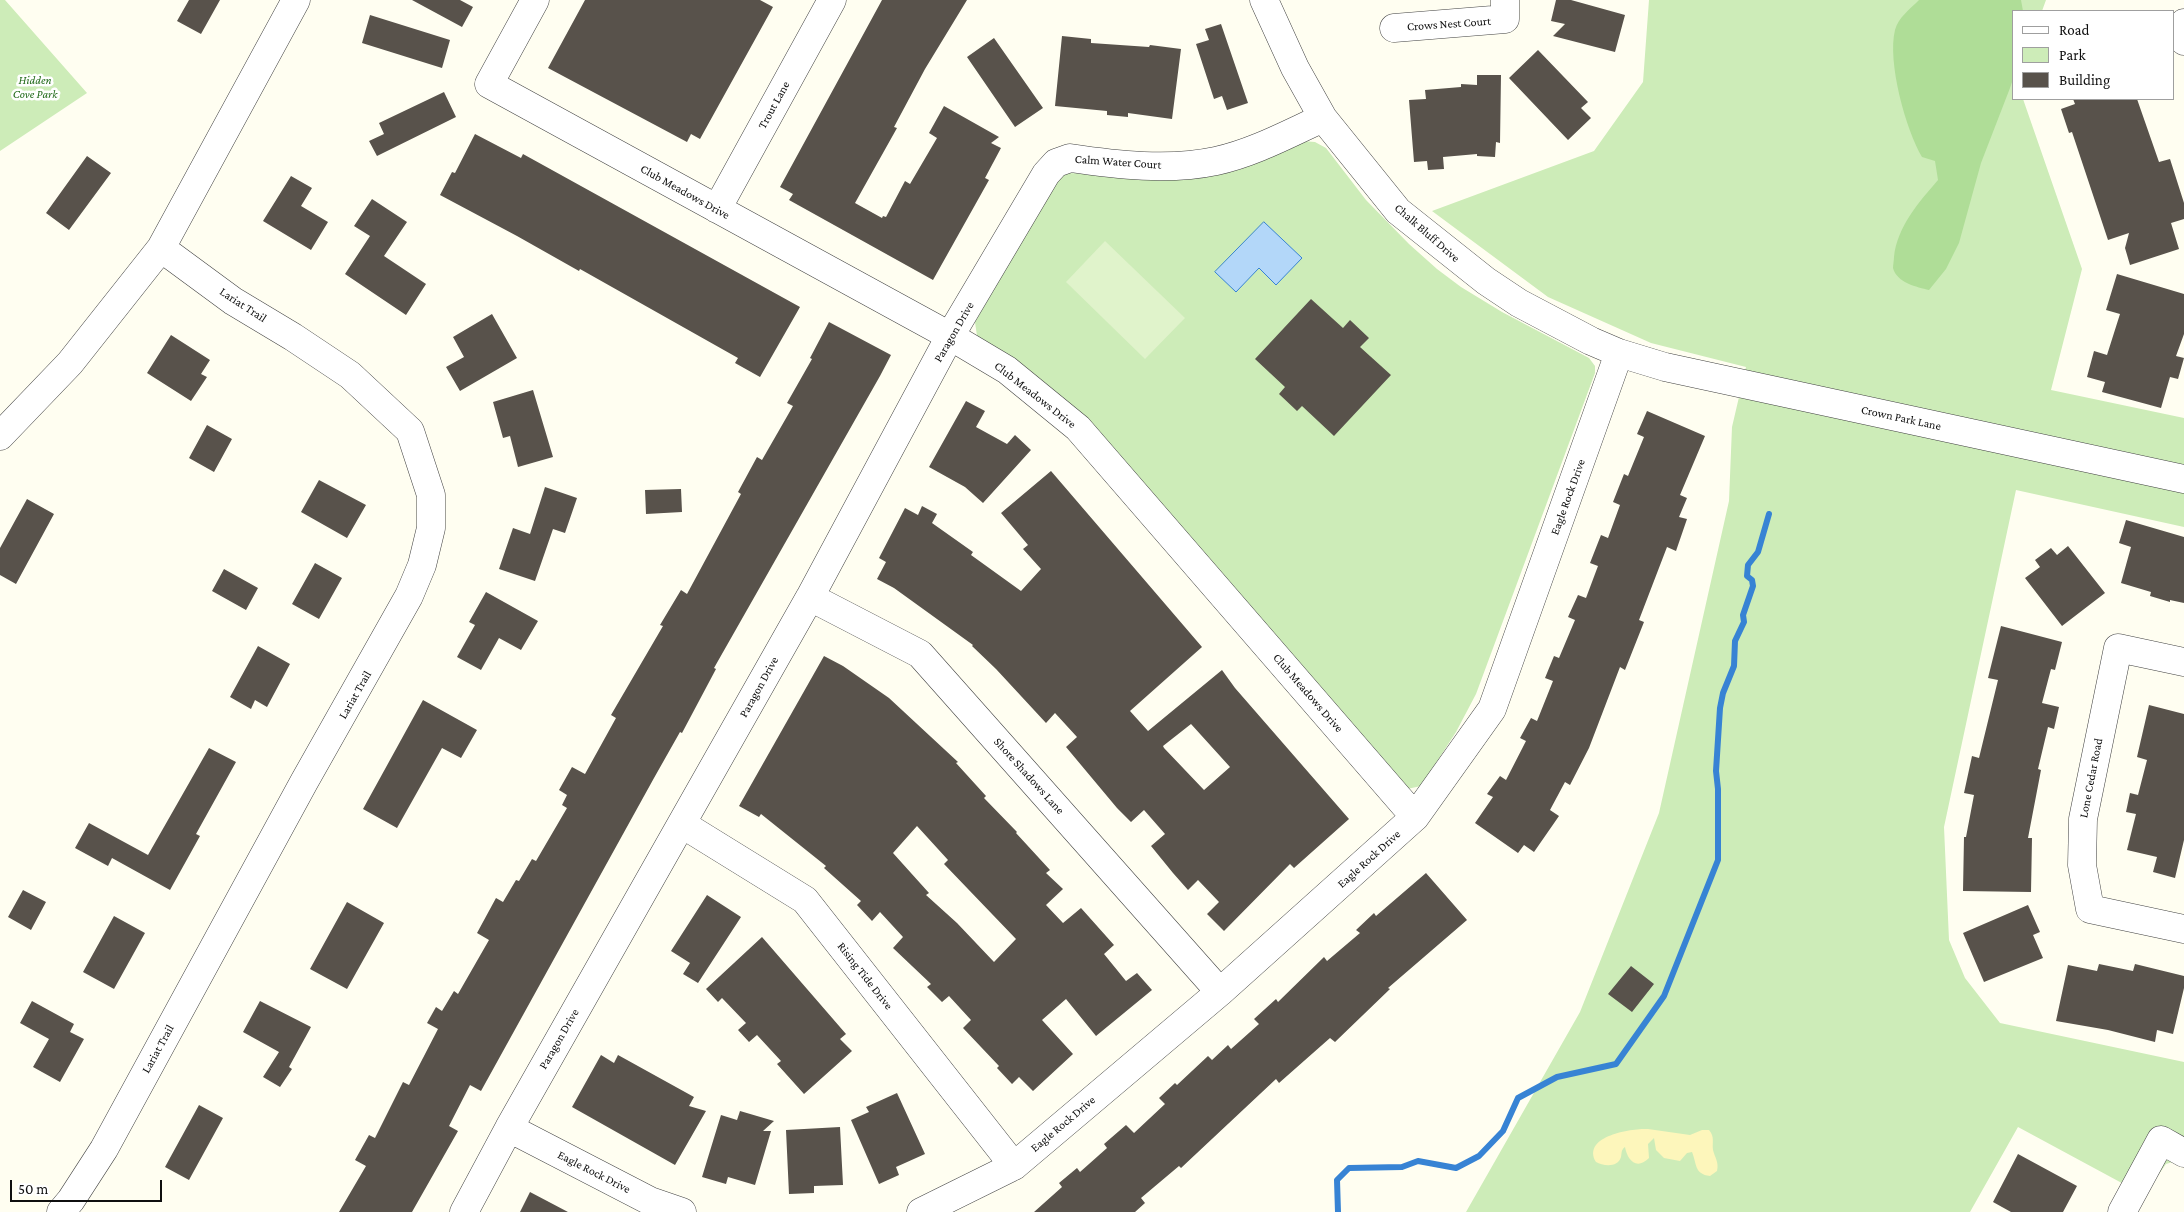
<!DOCTYPE html>
<style>
body{margin:0}
#map{position:relative;width:2184px;height:1212px;overflow:hidden;background:#fffef1;font-family:"Crimson Pro",serif}
canvas{display:block}
.legend{position:absolute;left:2012px;top:10px;width:162px;height:90px;box-sizing:border-box;background:#fff;border:1px solid #9f9f9f;margin:0;padding:6px 9px;list-style:none;font-size:15px;color:#0f0f0f}
.legend li{display:flex;align-items:center;gap:10px;height:25px}
.legend b{width:25px;border:1px solid #9f9f9f}
.scale{position:absolute;left:10px;top:1180px;width:152px;height:22px;box-sizing:border-box;border:2px solid #0f0f0f;border-top:0;padding-left:6px;font-size:15px;line-height:18px;white-space:nowrap;color:#0f0f0f;-webkit-text-stroke:4px #fff;paint-order:stroke}
</style>
<div id="map">
<canvas width="2184" height="1212"></canvas>
<ul class="legend">
<li><b style="height:6px;background:#fff"></b>Road</li>
<li><b style="height:14px;background:#cdecb8"></b>Park</li>
<li><b style="height:14px;background:#58524b"></b>Building</li>
</ul>
<div class="scale">50 m</div>
</div>
<script>
const ctx = document.querySelector('canvas').getContext('2d');
ctx.lineJoin = 'round';
function paint(path, color) { ctx.fillStyle = color; ctx.fill(path, 'evenodd'); }
function strokePath(path, color, width, dash) { ctx.strokeStyle = color; ctx.lineWidth = width; ctx.lineCap = dash ? 'butt' : 'round'; ctx.setLineDash(dash || []); ctx.stroke(path); }
function write(font, color, halo, rows, align = 'center') {
  ctx.font = font + ' "Crimson Pro",serif'; ctx.lineWidth = 5; ctx.setLineDash([]); ctx.textBaseline = 'middle'; ctx.strokeStyle = halo; ctx.fillStyle = color; for (const [text, x, y, turn = 0] of rows) {
    ctx.save(); ctx.translate(x, y); ctx.rotate((+turn || 0) * Math.PI / 180); ctx.textAlign = isNaN(turn) ? turn : align; if (halo) ctx.strokeText(text, 0, 0); ctx.fillText(text, 0, 0); ctx.restore();
  }
}
const green = new Path2D(`
 M 0,0 L 5,0 L 87,93 L 0,151 Z
 M 1649,0 L 2046,0 L 2042,11 L 2013,11 L 2013,99 L 2023,99 L 2082,269 L 2051,390 L 2184,418 L 2184,527 L 2016,490 L 1944,827 L 1949,940 L 1965,978 L 2000,1023 L 2184,1062 L 2184,1165 L 2176,1161 L 2166,1164 L 2144,1195 L 2018,1127 L 1970,1212 L 1466,1212 L 1580,1012 L 1659,813 L 1729,501 L 1732,427 L 1746,367 L 1651,343 L 1548,297 L 1432,211 L 1594,151 L 1643,82 Z
 M 1302,141 L 1315,142 L 1326,148 L 1366,200 L 1409,244 L 1437,269 L 1461,287 L 1502,312 L 1589,358 L 1595,366 L 1595,373 L 1476,694 L 1456,732 L 1421,786 L 1407,789 L 977,336 L 975,322 L 1058,179 L 1065,173 L 1185,176 Z`);
const forest = new Path2D(`
 M 1919,0 L 2021,0 L 2023,11 L 2013,11 L 2013,79 L 2010,88 L 1981,163 L 1959,243 L 1946,269 L 1929,290 C 1917,287 1897,283 1893,268 C 1893,265 1894,260 1894,257 C 1897,227 1919,202 1938,180 L 1935,161 L 1922,157 C 1906,130 1887,62 1895,30 C 1898,18 1910,9 1919,0 Z`);
const sand = new Path2D(`
 M 1648,1129 L 1690,1135 L 1702,1130 L 1709,1130 C 1715,1137 1712,1142 1713,1150 C 1715,1158 1719,1162 1717,1171 L 1710,1176 C 1694,1174 1697,1164 1692,1152 L 1687,1153 L 1680,1161 L 1664,1158 L 1656,1150 L 1654,1138 L 1648,1144 L 1649,1158 C 1636,1171 1627,1159 1625,1147 C 1621,1150 1622,1152 1621,1157 C 1618,1168 1603,1166 1596,1162 C 1581,1136 1632,1128 1648,1129 Z`);
const pitch = new Path2D(`
 M 1105,241 L 1185,318 L 1145,359 L 1066,282 Z`);
const water = new Path2D(`
 M 1264,222 L 1302,258 L 1276,285 L 1259,268 L 1236,292 L 1215,272 Z`);
const stream = new Path2D(`
 M 1338,1212 L 1337,1180 L 1349,1168 L 1402,1167 L 1418,1161 L 1456,1168 L 1479,1156 L 1503,1131 L 1518,1098 L 1557,1077 L 1616,1064 L 1664,996 L 1718,860 L 1718,789 L 1716,771 L 1720,708 L 1723,693 L 1734,666 L 1735,641 L 1744,622 L 1743,615 L 1753,586 L 1752,580 L 1747,576 L 1748,565 L 1758,552 L 1769,514`);
const building = new Path2D(`
 M 189,0 L 220,0 L 201,34 L 177,21 Z
 M 412,0 L 460,0 L 473,7 L 462,27 Z
 M 585,0 L 760,0 L 773,7 L 700,139 L 691,134 L 687,142 L 548,68 Z
 M 882,0 L 967,0 L 925,69 L 894,127 L 897,128 L 855,203 L 882,218 L 883,216 L 886,217 L 905,181 L 910,184 L 937,138 L 929,133 L 944,106 L 999,137 L 991,143 L 1001,148 L 985,178 L 989,180 L 933,280 L 789,200 L 793,194 L 780,187 Z
 M 1556,0 L 1571,0 L 1625,15 L 1615,52 L 1553,36 L 1565,24 L 1551,21 Z
 M 370,15 L 450,40 L 442,68 L 362,43 Z
 M 1221,24 L 1248,103 L 1227,110 L 1222,96 L 1214,99 L 1196,44 L 1209,40 L 1205,29 Z
 M 1062,36 L 1091,39 L 1091,43 L 1149,47 L 1150,45 L 1181,49 L 1172,119 L 1128,113 L 1128,117 L 1107,115 L 1107,111 L 1055,106 Z
 M 994,38 L 1043,108 L 1015,127 L 967,57 Z
 M 1538,50 L 1588,102 L 1581,108 L 1591,118 L 1568,140 L 1509,78 Z
 M 1477,75 L 1501,75 L 1500,143 L 1496,142 L 1495,157 L 1477,156 L 1477,154 L 1443,157 L 1444,169 L 1428,170 L 1427,161 L 1414,162 L 1409,100 L 1426,99 L 1425,90 L 1461,87 L 1461,84 L 1477,85 Z
 M 444,92 L 456,117 L 377,156 L 369,141 L 384,134 L 379,123 Z
 M 2073,99 L 2137,99 L 2159,162 L 2170,159 L 2184,203 L 2184,219 L 2171,223 L 2179,249 L 2130,265 L 2125,248 L 2129,233 L 2108,240 L 2072,132 L 2069,133 L 2061,109 L 2075,104 Z
 M 475,134 L 521,158 L 523,154 L 800,307 L 760,377 L 735,363 L 738,358 L 580,269 L 579,271 L 517,236 L 440,195 L 452,172 L 455,173 Z
 M 87,156 L 111,173 L 69,230 L 46,213 Z
 M 291,176 L 312,188 L 301,206 L 328,222 L 311,250 L 263,221 Z
 M 372,199 L 407,222 L 384,256 L 426,284 L 406,315 L 345,274 L 370,236 L 354,226 Z
 M 2117,274 L 2184,294 L 2184,334 L 2176,356 L 2184,358 L 2178,379 L 2170,377 L 2161,408 L 2102,392 L 2105,382 L 2087,377 L 2094,351 L 2107,355 L 2120,314 L 2106,310 Z
 M 1311,299 L 1343,328 L 1350,320 L 1369,338 L 1360,347 L 1391,375 L 1334,436 L 1302,406 L 1297,411 L 1279,394 L 1285,387 L 1255,359 Z
 M 492,314 L 517,358 L 460,391 L 446,367 L 464,357 L 453,337 Z
 M 829,322 L 891,355 L 880,376 L 714,668 L 716,669 L 682,733 L 680,732 L 654,778 L 481,1091 L 470,1085 L 449,1126 L 458,1131 L 412,1212 L 339,1212 L 366,1166 L 355,1160 L 369,1135 L 375,1138 L 403,1082 L 409,1085 L 438,1029 L 427,1023 L 436,1007 L 442,1011 L 454,991 L 458,994 L 489,940 L 477,933 L 496,898 L 503,902 L 516,880 L 519,881 L 532,859 L 536,861 L 567,808 L 562,805 L 567,795 L 559,790 L 572,767 L 585,774 L 616,718 L 611,715 L 663,626 L 660,625 L 681,590 L 687,594 L 741,494 L 738,492 L 757,457 L 762,460 L 793,406 L 787,403 L 812,359 L 810,358 Z
 M 171,335 L 210,360 L 201,374 L 207,377 L 191,401 L 147,373 Z
 M 533,390 L 553,457 L 518,467 L 510,436 L 503,438 L 493,402 Z
 M 966,401 L 985,411 L 976,427 L 1007,444 L 1015,435 L 1031,450 L 983,503 L 965,487 L 929,467 Z
 M 1647,411 L 1705,436 L 1680,495 L 1687,498 L 1679,517 L 1687,519 L 1676,551 L 1667,547 L 1639,620 L 1644,622 L 1625,670 L 1620,667 L 1589,748 L 1570,785 L 1565,782 L 1550,810 L 1559,816 L 1534,852 L 1524,845 L 1518,853 L 1475,823 L 1493,797 L 1487,794 L 1500,776 L 1506,780 L 1526,741 L 1520,738 L 1531,718 L 1537,721 L 1553,681 L 1545,678 L 1554,656 L 1559,658 L 1575,620 L 1568,617 L 1578,595 L 1586,598 L 1598,566 L 1590,563 L 1601,535 L 1608,538 L 1620,505 L 1613,502 L 1624,474 L 1628,476 L 1644,437 L 1637,434 Z
 M 207,425 L 232,439 L 214,472 L 189,458 Z
 M 1051,471 L 1202,647 L 1130,711 L 1148,731 L 1222,670 L 1235,688 L 1349,819 L 1294,868 L 1290,864 L 1224,931 L 1207,914 L 1219,902 L 1198,880 L 1188,890 L 1173,873 L 1151,846 L 1165,834 L 1144,810 L 1131,822 L 1117,808 L 1066,747 L 1077,737 L 1055,713 L 1046,723 L 996,669 L 972,646 L 973,645 L 894,588 L 877,579 L 886,562 L 879,558 L 905,508 L 918,515 L 922,506 L 937,514 L 932,523 L 973,552 L 971,555 L 1021,591 L 1041,569 L 1023,549 L 1028,545 L 1001,513 ZM 1191,724 L 1230,767 L 1204,790 L 1164,748 L 1163,746 Z
 M 319,480 L 366,505 L 347,538 L 301,512 Z
 M 545,487 L 577,498 L 565,533 L 553,529 L 535,581 L 499,569 L 513,528 L 530,534 Z
 M 681,489 L 682,512 L 646,514 L 645,490 Z
 M 27,499 L 54,514 L 16,584 L 0,575 L 0,548 Z
 M 2126,520 L 2184,537 L 2184,603 L 2170,600 L 2170,602 L 2150,596 L 2151,592 L 2121,583 L 2131,547 L 2119,543 Z
 M 2068,546 L 2105,593 L 2062,626 L 2025,578 L 2040,567 L 2035,560 L 2051,548 L 2057,555 Z
 M 315,563 L 342,578 L 319,619 L 292,604 Z
 M 224,569 L 258,588 L 246,610 L 212,591 Z
 M 486,592 L 538,621 L 521,650 L 499,638 L 481,670 L 457,657 L 475,625 L 469,622 Z
 M 2001,626 L 2062,642 L 2055,670 L 2051,669 L 2042,703 L 2059,707 L 2054,729 L 2048,727 L 2038,769 L 2041,770 L 2028,838 L 2032,838 L 2031,892 L 1963,891 L 1964,837 L 1966,837 L 1974,795 L 1964,793 L 1972,756 L 1979,758 L 1998,680 L 1988,678 Z
 M 258,646 L 290,664 L 267,707 L 255,700 L 251,709 L 230,697 Z
 M 824,656 L 843,666 L 889,698 L 958,762 L 956,763 L 986,796 L 984,798 L 1017,832 L 1016,833 L 1050,870 L 1046,873 L 1063,889 L 1046,905 L 1063,923 L 1081,908 L 1114,945 L 1104,954 L 1126,981 L 1137,973 L 1152,990 L 1096,1036 L 1066,999 L 1042,1020 L 1073,1054 L 1033,1091 L 1019,1077 L 1012,1084 L 997,1068 L 999,1066 L 963,1028 L 971,1020 L 949,996 L 942,1002 L 927,987 L 931,984 L 893,948 L 903,937 L 880,912 L 872,921 L 857,905 L 861,901 L 824,868 L 826,866 L 761,814 L 759,817 L 739,806 ZM 917,826 L 948,860 L 944,864 L 1016,939 L 994,962 L 957,923 L 926,895 L 929,893 L 893,853 Z
 M 423,700 L 477,730 L 461,758 L 442,748 L 397,828 L 363,809 Z
 M 2149,705 L 2184,714 L 2184,840 L 2175,878 L 2153,872 L 2157,857 L 2127,850 L 2136,814 L 2126,812 L 2130,793 L 2138,795 L 2147,760 L 2137,757 Z
 M 209,748 L 236,762 L 196,834 L 200,836 L 170,890 L 112,858 L 108,866 L 75,848 L 89,823 L 148,855 Z
 M 1426,873 L 1467,920 L 1388,988 L 1390,989 L 1335,1042 L 1330,1038 L 1279,1083 L 1276,1079 L 1181,1168 L 1179,1166 L 1141,1198 L 1145,1203 L 1135,1212 L 1034,1212 L 1062,1187 L 1059,1183 L 1077,1168 L 1080,1172 L 1107,1148 L 1104,1144 L 1126,1125 L 1134,1133 L 1165,1104 L 1159,1098 L 1175,1083 L 1177,1085 L 1208,1056 L 1212,1060 L 1228,1045 L 1231,1049 L 1259,1024 L 1254,1019 L 1276,999 L 1278,1002 L 1324,957 L 1327,961 L 1360,933 L 1356,930 L 1374,913 L 1376,916 Z
 M 23,890 L 46,902 L 31,930 L 8,917 Z
 M 707,895 L 741,917 L 698,983 L 683,974 L 690,963 L 671,951 Z
 M 347,902 L 384,923 L 347,989 L 310,969 Z
 M 2028,905 L 2040,932 L 2033,935 L 2043,958 L 1984,982 L 1963,933 Z
 M 114,916 L 145,933 L 114,989 L 83,972 Z
 M 762,937 L 846,1034 L 840,1039 L 852,1051 L 804,1094 L 777,1064 L 781,1061 L 757,1035 L 749,1042 L 738,1030 L 746,1023 L 722,998 L 718,1002 L 706,989 Z
 M 2099,964 L 2133,971 L 2135,964 L 2184,976 L 2184,988 L 2173,1034 L 2157,1030 L 2155,1042 L 2108,1030 L 2056,1021 L 2068,965 L 2097,971 Z
 M 1631,966 L 1654,984 L 1632,1012 L 1608,994 Z
 M 32,1001 L 74,1024 L 70,1032 L 84,1039 L 60,1082 L 33,1067 L 49,1039 L 20,1023 Z
 M 260,1001 L 311,1027 L 289,1067 L 292,1069 L 280,1087 L 263,1077 L 279,1052 L 243,1032 Z
 M 601,1055 L 614,1063 L 618,1055 L 694,1097 L 689,1106 L 706,1111 L 675,1165 L 572,1107 Z
 M 897,1093 L 925,1154 L 896,1167 L 899,1175 L 879,1184 L 851,1120 L 869,1112 L 866,1107 Z
 M 199,1105 L 223,1118 L 189,1180 L 165,1167 Z
 M 740,1111 L 774,1121 L 763,1131 L 771,1131 L 755,1185 L 728,1177 L 726,1184 L 702,1177 L 721,1115 L 737,1120 Z
 M 840,1127 L 843,1185 L 814,1186 L 814,1193 L 789,1194 L 786,1130 Z
 M 2018,1154 L 2077,1186 L 2063,1212 L 2011,1212 L 1993,1202 Z
 M 530,1192 L 568,1212 L 520,1212 Z`);
const minor = new Path2D(`
 M 535,0 L 489,84 L 950,336 L 1007,370 L 1078,428 L 1415,817
 M 1264,0 L 1295,68 L 1323,118 L 1398,211 L 1486,281 L 1519,303 L 1591,341 L 1619,353 L 1665,367 L 2184,479
 M 2184,23 L 2180,29 L 2184,41
 M 1394,28 L 1505,19 L 1505,0
 M 717,209 L 832,0
 M 0,436 L 70,363 L 161,248 L 296,0
 M 810,597 L 920,654 L 1220,992
 M 2184,662 L 2118,648 L 2083,819 L 2082,865 L 2090,909 L 2184,929
 M 682,824 L 805,900 L 1014,1166
 M 509,1128 L 650,1201 L 682,1212
 M 61,1212 L 71,1200 L 104,1149 L 304,782 L 409,596 L 422,565 L 431,528 L 431,495 L 410,431 L 350,375 L 293,337 L 233,301 L 161,248
 M 464,1212 L 509,1128 L 810,597 L 950,336 L 1046,174 L 1056,163 L 1070,158 C 1117,165 1169,171 1216,161 C 1253,153 1288,134 1323,118
 M 921,1212 L 1014,1166 L 1220,992 L 1415,817 L 1492,709 L 1619,353
 M 2122,1212 L 2161,1140 L 2184,1153`);
const streetNames = [
 ["Crows Nest Court",1449,24,-4],
 ["Trout Lane",774,105,-61],
 ["Calm Water Court",1118,162,4],
 ["Club Meadows Drive",685,192,29],
 ["Chalk Bluff Drive",1427,233,41],
 ["Lariat Trail",243,305,33],
 ["Paragon Drive",954,332,-60],
 ["Club Meadows Drive",1035,395,38],
 ["Crown Park Lane",1901,418,12],
 ["Eagle Rock Drive",1568,497,-70],
 ["Paragon Drive",759,687,-61],
 ["Club Meadows Drive",1308,693,49],
 ["Lariat Trail",355,695,-60],
 ["Shore Shadows Lane",1029,776,48],
 ["Lone Cedar Road",2091,778,-79],
 ["Eagle Rock Drive",1369,859,-42],
 ["Rising Tide Drive",865,976,52],
 ["Paragon Drive",559,1039,-60],
 ["Lariat Trail",158,1049,-61],
 ["Eagle Rock Drive",1063,1124,-40],
 ["Eagle Rock Drive",594,1172,27]
];
const parkNames = [
 ["Hidden",35,80],
 ["Cove Park",35,94]
];
paint(green, '#cdecb8');
paint(forest, '#afdd97');
paint(sand, '#fdf6bb');
paint(pitch, '#e0f3cb');
paint(water, '#b3d7f9');
strokePath(water, '#3783d4', 1);
strokePath(stream, '#3783d4', 6);
paint(building, '#58524b');
strokePath(minor, '#424242', 29);
strokePath(minor, '#fff', 28);
write('12px', '#0f0f0f', '#fff', streetNames);
write('italic 12px', '#236b1b', '#fff', parkNames);
</script>
